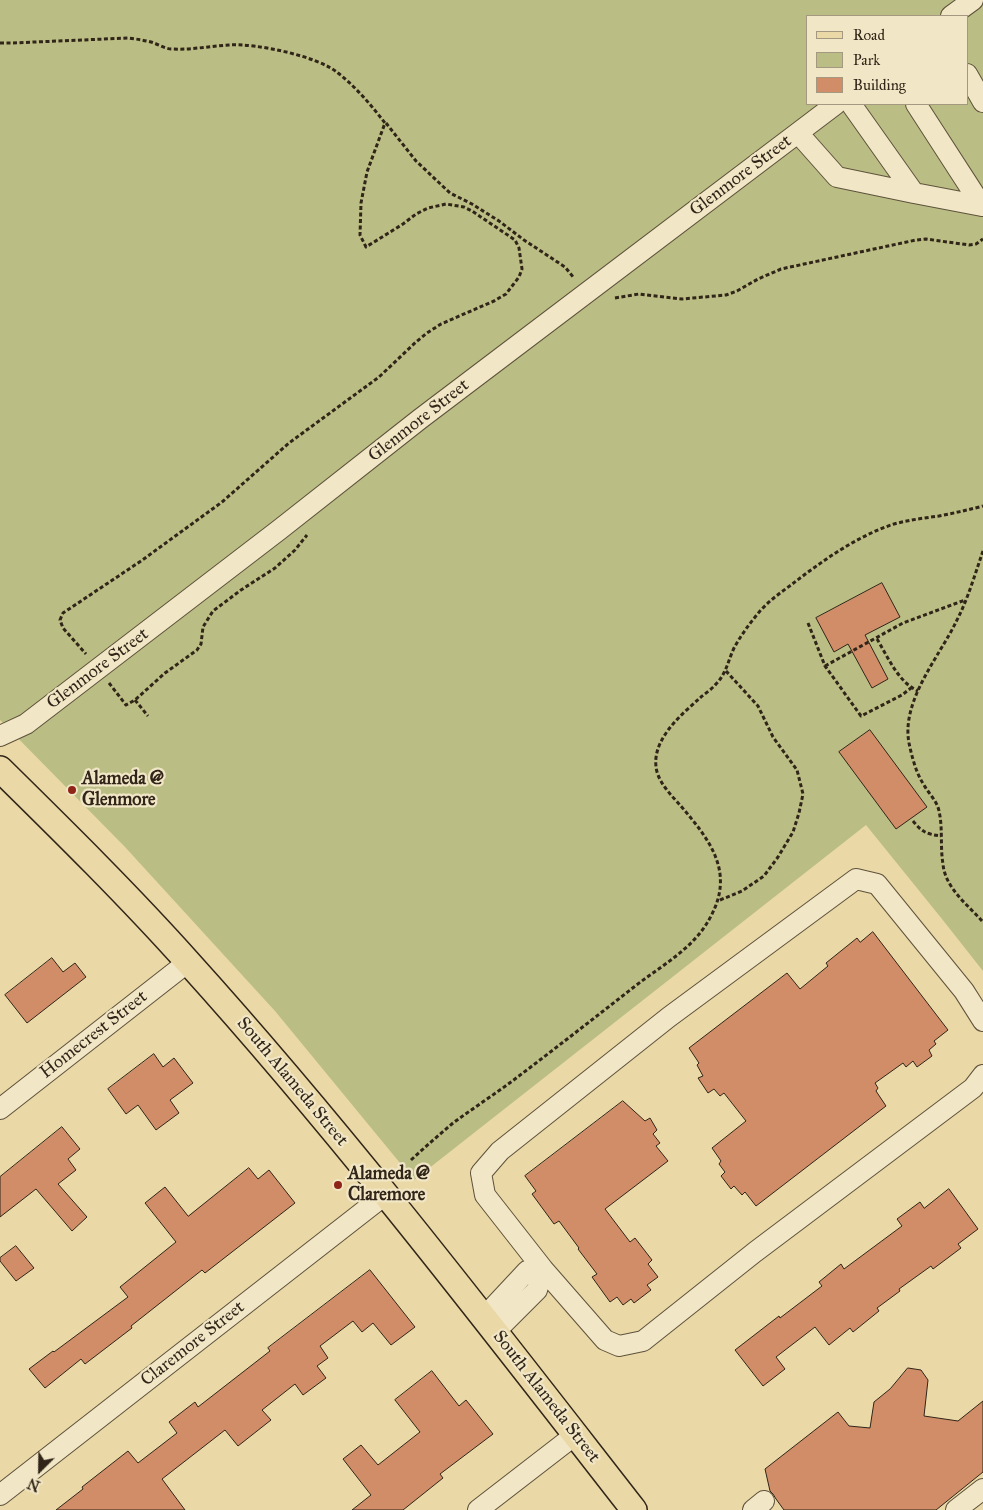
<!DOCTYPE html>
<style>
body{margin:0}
#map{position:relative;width:983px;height:1510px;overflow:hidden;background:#ead8a6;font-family:"IM FELL Great Primer",serif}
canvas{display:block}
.legend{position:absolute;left:806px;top:15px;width:162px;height:90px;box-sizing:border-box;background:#f1e6c5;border:1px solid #a49980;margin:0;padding:6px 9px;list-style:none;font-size:15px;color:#302518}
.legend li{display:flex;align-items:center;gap:10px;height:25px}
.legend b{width:25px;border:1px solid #a49980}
.north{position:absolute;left:15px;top:1445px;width:50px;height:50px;-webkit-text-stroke:4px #f1e6c5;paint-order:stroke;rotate:203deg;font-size:14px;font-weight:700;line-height:20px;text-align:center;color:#302518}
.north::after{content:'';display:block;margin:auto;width:18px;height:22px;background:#302518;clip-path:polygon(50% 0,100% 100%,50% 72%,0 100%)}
</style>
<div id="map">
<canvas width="983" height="1510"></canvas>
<ul class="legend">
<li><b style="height:6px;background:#ead8a6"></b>Road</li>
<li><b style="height:14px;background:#babe84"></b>Park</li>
<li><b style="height:14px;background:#d18d67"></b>Building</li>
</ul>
<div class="north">N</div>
</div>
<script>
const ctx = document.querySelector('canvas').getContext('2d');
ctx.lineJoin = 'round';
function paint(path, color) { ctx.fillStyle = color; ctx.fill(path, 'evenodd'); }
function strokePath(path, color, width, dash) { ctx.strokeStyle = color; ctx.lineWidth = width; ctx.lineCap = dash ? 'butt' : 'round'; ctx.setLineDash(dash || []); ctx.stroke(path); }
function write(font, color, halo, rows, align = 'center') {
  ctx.font = font + ' "IM FELL Great Primer",serif'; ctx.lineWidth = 4.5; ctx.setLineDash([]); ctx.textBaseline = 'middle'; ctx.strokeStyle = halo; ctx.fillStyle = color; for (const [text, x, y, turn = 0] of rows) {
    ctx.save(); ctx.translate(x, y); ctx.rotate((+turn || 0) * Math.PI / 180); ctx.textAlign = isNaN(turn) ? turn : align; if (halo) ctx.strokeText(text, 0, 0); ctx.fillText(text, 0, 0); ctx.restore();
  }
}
const green = new Path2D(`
 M 0,0 L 983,0 L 983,971 L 942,919 L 866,825 L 414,1180 L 275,1011 L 125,847 L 0,720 ZM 807,16 L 967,16 L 967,104 L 807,104 Z`);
const building = new Path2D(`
 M 882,583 L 900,617 L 865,635 L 888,679 L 872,688 L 848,644 L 834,652 L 816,618 Z
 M 870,730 L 927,807 L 896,829 L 839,752 Z
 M 873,932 L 948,1030 L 934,1041 L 936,1044 L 929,1050 L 932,1056 L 917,1067 L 913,1061 L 906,1067 L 903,1063 L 875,1083 L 878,1088 L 876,1091 L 886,1106 L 756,1206 L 745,1192 L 742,1195 L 734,1186 L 731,1189 L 721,1176 L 725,1172 L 719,1164 L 721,1161 L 712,1148 L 746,1121 L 724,1093 L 720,1096 L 714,1089 L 708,1093 L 698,1078 L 703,1076 L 697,1065 L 699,1063 L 689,1048 L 787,973 L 800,989 L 828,966 L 826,963 L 857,938 L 860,942 Z
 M 52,958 L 63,972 L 75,963 L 86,977 L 27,1023 L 5,995 Z
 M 154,1054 L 163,1067 L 174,1058 L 193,1083 L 170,1100 L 179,1113 L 156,1130 L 138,1105 L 126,1114 L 108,1089 Z
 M 623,1101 L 645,1121 L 650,1118 L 657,1130 L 653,1134 L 660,1143 L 656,1146 L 668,1161 L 605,1209 L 630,1242 L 635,1238 L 652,1260 L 648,1264 L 658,1277 L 647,1285 L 651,1290 L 634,1303 L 631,1299 L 623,1305 L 617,1297 L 610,1302 L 592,1277 L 597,1274 L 578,1249 L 579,1248 L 559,1221 L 554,1224 L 532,1194 L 536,1191 L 525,1176 Z
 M 62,1127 L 80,1149 L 68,1159 L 76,1170 L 58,1184 L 87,1217 L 72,1231 L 36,1189 L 0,1217 L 0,1177 Z
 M 249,1168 L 258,1179 L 269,1170 L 295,1203 L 205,1273 L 202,1270 L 131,1326 L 132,1328 L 85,1364 L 81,1359 L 45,1388 L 29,1369 L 53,1351 L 54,1352 L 128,1297 L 120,1287 L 176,1242 L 145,1203 L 165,1187 L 188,1216 Z
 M 949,1189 L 978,1229 L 958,1244 L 961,1248 L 933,1269 L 931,1266 L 899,1289 L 900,1291 L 877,1308 L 879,1311 L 853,1332 L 850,1328 L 829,1345 L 815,1327 L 776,1357 L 785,1369 L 763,1386 L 735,1350 L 779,1316 L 780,1318 L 822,1286 L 819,1282 L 841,1264 L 844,1269 L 902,1226 L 897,1219 L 920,1202 L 924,1208 Z
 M 16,1246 L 34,1268 L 16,1281 L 0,1261 L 0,1258 Z
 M 370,1270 L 415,1327 L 391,1345 L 373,1323 L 362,1332 L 353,1321 L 320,1346 L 328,1358 L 317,1366 L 326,1378 L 303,1395 L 295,1384 L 262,1410 L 271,1420 L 238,1446 L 225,1430 L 162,1479 L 185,1510 L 56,1510 L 83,1489 L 82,1487 L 128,1451 L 138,1463 L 177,1433 L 169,1422 L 195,1402 L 198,1407 L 270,1351 L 268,1348 Z
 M 908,1368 L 921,1370 L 928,1380 L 924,1416 L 958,1421 L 983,1401 L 983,1472 L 936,1510 L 784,1510 L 776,1499 L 773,1494 L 770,1491 L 765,1469 L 838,1412 L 849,1426 L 870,1428 L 874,1402 L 890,1389 Z
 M 432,1371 L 459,1406 L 466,1400 L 493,1434 L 440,1474 L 443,1478 L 403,1510 L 352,1510 L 371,1495 L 343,1459 L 361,1445 L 378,1465 L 420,1432 L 395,1400 Z`);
const path = new Path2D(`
 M 0,43 L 12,43 L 128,38 C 136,39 143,40 151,42 C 158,44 165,49 172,49 C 192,50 210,46 229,45 C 255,43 318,56 338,73 C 356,87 371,105 385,123 L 367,172 L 361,203 L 360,235 L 366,247 L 403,224 L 416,214 L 428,208 L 446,204 L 464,207 L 472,211 L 515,240 L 519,248 L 522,269 L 519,277 L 506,294 L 494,301 L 441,324 L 427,333 L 416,342 L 379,377 L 289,443 L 222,502 L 141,561 L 63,613 L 60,620 L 63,628 L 86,654
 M 386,123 L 416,161 L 450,193 L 472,204 L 499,221 L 524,240 L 565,267 L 574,278
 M 615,298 L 639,294 L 682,299 L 726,295 L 737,291 L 758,279 L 781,269 L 916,240 L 926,239 L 969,245 L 976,244 L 983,239
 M 983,551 C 975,574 968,599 956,622 C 939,657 901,701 909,743 C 912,757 916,773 924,785 C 929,794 937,801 939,811 C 943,828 940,847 943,864 C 945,888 968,905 983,922
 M 808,623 L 825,666 L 861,716 L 902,695 L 911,688
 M 877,639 C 888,657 898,682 918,691
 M 825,666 L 903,623 L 965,600
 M 109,683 L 126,705 L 135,700 L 165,673 L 197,650 L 201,644 L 203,627 L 213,611 L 241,590 L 275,568 L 295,550 L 307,535
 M 135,700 L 148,716
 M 913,821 C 922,832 926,834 941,836
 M 720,900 L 742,891 L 764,876 L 778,857 L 793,832 L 799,813 L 803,794 L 797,770 L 773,737 L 758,706 L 726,671
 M 411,1160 C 425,1147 439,1135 453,1123 C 472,1109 492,1096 511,1082 C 552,1051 593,1019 634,987 C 662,965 695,948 711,916 C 735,871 709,839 680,805 C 671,795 661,785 657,772 C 649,741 681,715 701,697 C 706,693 712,689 716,684 C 726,674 728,661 734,648 C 741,635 750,623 760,611 C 769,601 780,593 791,585 C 822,561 857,536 894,524 C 909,520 924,518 939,516 C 954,513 968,510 983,506`);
const minor = new Path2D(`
 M 951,16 L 973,0
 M 967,74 L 983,102
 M 851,104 L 914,193 L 982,206 L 983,205
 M 916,104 L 982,206
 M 798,133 L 837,177 L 914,193
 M 0,736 L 26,724 L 279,530 L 420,419 L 836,104
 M 983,1021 L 964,991 L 877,884 L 856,879 L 669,1017 L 500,1151 L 481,1173 L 485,1195 L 543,1269 L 605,1340 L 619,1346 L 643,1341 L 755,1252 L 973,1088 L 983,1075
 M 0,1109 L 188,962
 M 484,1317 L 527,1271 L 543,1269 L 537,1290 L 496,1331
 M 0,1495 L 386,1194
 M 478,1510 L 575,1435
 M 753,1510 L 764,1501
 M 956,1510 L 983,1489`);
const major = new Path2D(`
 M 0,769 C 64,832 128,895 188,962 C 346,1137 489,1324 634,1510`);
const markers = [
 [72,790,5,"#8f2418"],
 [338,1185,5,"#8f2418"]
];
const streetNames = [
 ["Glenmore Street",741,176,-37],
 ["Glenmore Street",419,421,-38],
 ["Glenmore Street",98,669,-37],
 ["Homecrest Street",94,1035,-38],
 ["South Alameda Street",292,1082,50],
 ["Claremore Street",193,1344,-38],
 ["South Alameda Street",546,1397,52]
];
const poiNames = [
 ["Alameda @",82,780],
 ["Glenmore",82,801],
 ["Alameda @",348,1175],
 ["Claremore",348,1196]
];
paint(green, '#babe84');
paint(building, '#d18d67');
strokePath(building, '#302518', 1);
strokePath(minor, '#5e523c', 22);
strokePath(major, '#302518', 28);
strokePath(path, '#302518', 3, [4, 2.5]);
strokePath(minor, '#f1e6c5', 20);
strokePath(major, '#ead8a6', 25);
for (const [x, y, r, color] of markers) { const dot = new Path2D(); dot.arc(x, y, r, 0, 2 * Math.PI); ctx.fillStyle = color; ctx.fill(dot); strokePath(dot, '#f1e6c5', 2); }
write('18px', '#302518', '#f1e6c5', streetNames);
write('bold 18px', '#302518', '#f1e6c5', poiNames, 'left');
</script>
